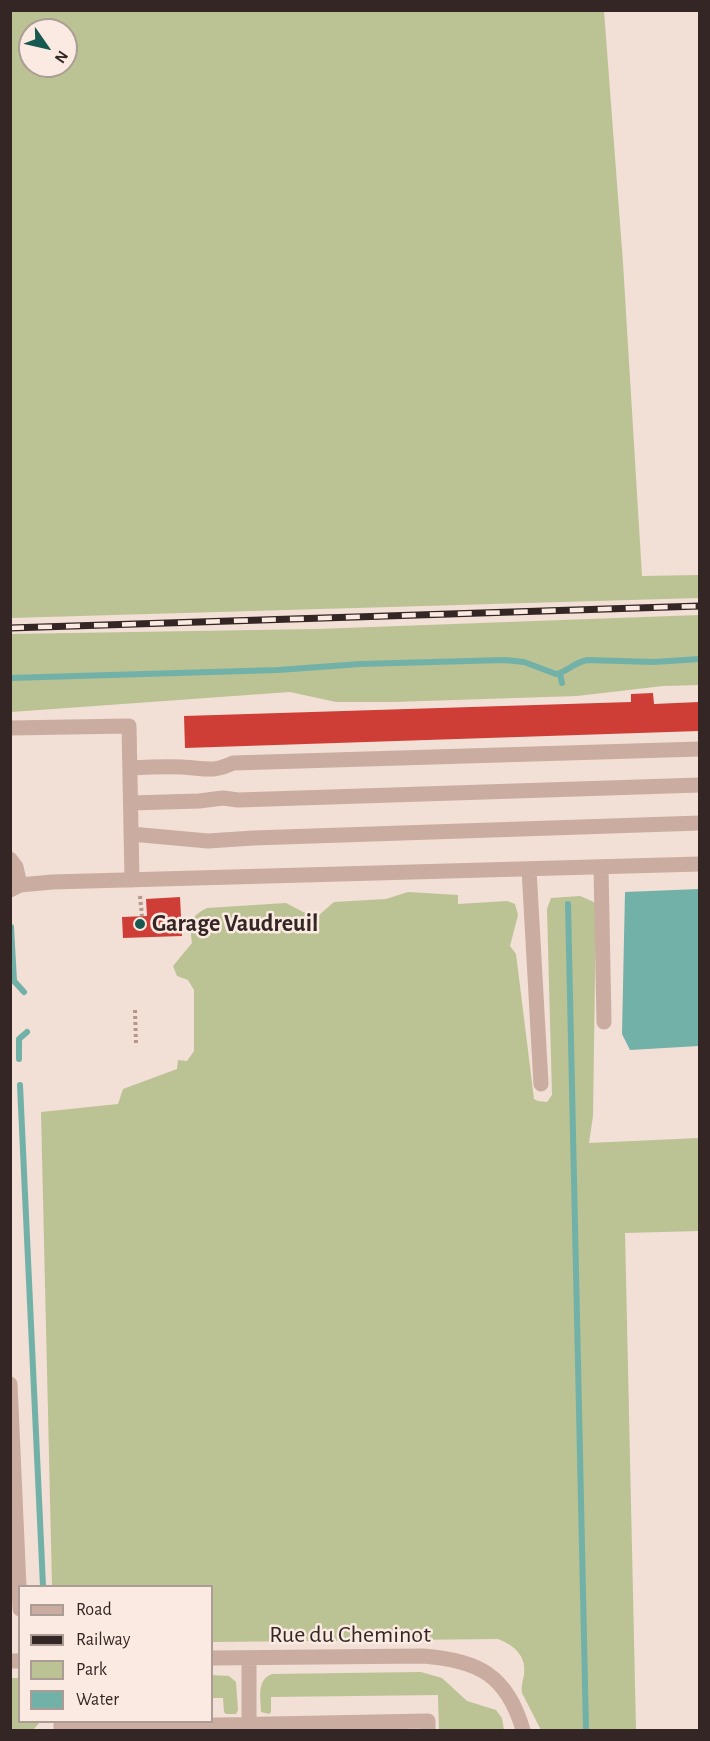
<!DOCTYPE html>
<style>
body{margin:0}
#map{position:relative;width:710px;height:1741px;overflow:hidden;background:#f2dfd5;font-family:"Alegreya Sans",sans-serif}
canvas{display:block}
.frame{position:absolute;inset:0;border:12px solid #342624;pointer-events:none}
.legend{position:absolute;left:18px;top:1585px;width:195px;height:138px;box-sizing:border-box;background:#faeae1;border:2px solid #ab9c95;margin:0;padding:8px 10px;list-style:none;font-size:18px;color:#342624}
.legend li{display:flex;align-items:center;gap:12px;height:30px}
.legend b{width:30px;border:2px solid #ab9c95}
.north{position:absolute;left:18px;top:18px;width:60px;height:60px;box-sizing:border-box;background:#faeae1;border:2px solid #ab9c95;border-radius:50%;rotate:124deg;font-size:16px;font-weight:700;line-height:24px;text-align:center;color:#342624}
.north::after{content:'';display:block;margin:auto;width:21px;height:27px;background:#175850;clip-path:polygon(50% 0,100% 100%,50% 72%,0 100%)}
</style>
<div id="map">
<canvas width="710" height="1741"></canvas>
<div class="frame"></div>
<ul class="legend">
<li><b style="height:8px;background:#caaca0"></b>Road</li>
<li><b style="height:8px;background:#342624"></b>Railway</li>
<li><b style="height:16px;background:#bbc294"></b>Park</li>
<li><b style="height:16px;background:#72b1a8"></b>Water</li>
</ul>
<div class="north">N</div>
</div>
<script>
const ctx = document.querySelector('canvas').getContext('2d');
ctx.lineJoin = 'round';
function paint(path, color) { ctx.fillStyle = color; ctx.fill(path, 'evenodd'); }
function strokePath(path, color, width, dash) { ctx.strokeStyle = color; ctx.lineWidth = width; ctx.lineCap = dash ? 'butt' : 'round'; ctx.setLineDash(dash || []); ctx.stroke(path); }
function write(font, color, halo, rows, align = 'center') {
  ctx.font = font + ' "Alegreya Sans",sans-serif'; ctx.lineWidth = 5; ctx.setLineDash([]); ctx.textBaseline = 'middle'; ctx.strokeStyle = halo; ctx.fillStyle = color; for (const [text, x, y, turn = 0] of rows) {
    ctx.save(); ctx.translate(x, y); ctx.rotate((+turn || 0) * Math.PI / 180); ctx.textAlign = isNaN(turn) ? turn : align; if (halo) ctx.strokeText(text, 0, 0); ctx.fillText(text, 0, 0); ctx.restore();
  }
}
const green = new Path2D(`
 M 10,11 L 604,11 L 623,263 L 642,576 L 699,575 L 699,598 L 11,618 ZM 30,30 L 66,30 L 66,66 L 30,66 Z
 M 699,615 L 699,685 L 663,686 L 577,696 L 393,702 L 336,702 L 290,692 L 11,712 L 11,634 L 317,629 Z
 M 408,892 L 458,895 L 458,904 L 507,901 L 515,904 L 518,915 L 510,946 L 516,954 L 534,1099 L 538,1101 L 547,1102 L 552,1095 L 547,909 L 551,898 L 580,896 L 596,903 L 593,1116 L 589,1143 L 699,1138 L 699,1231 L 625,1233 L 636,1730 L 541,1730 L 522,1693 C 521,1686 523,1681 524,1675 C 527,1656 514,1645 498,1639 L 212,1642 L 212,1586 L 33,1586 L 52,1585 L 41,1112 L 118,1104 L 123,1089 L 177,1069 L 178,1060 L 187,1061 L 194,1051 L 194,990 L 188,980 L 177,976 L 173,966 L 192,943 C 190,924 188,918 207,908 L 286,903 L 303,912 L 318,916 L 334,902 L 386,899 Z
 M 421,1672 L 442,1678 L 467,1701 L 496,1710 L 502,1718 L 504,1730 L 439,1730 L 438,1695 L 271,1697 L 271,1712 L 269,1714 L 261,1712 C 261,1698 256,1680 272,1674 Z
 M 212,1675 L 229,1676 L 236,1682 L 238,1710 L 236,1714 L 226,1714 L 224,1712 L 223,1698 L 212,1698 Z
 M 11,1678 L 19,1678 L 20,1722 L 40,1722 L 33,1730 L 11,1730 Z`);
const water = new Path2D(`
 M 699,889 L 699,1046 L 630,1050 L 622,1034 L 625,892 Z`);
const stream = new Path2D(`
 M 560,674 L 562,683
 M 10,678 L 278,670 L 360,664 L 505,660 L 524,662 L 556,674 C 567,672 573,663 587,660 L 654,662 L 700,659
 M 568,904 L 586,1730
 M 11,927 L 14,981 L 24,992
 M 19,1059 L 19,1039 L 27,1032
 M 20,1085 L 43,1586`);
const building = new Path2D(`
 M 653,693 L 654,704 L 699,702 L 699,731 L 185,748 L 184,716 L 631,702 L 631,694 Z
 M 180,897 L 182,936 L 123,938 L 122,917 L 147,916 L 146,899 Z`);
const path = new Path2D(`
 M 140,896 L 142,916
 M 135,1010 L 136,1044`);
const minor = new Path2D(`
 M 10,728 L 129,726 L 132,880
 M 130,768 C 147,767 165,766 182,767 C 204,768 212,773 233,763 L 700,749
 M 131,803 L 199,801 L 223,798 L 238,800 L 700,785
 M 131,834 L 208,841 L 253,838 L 700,823
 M 10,859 L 16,867 L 20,885
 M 601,867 L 604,1022
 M 529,869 L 541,1084
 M 10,890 L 20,885 L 52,882 L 700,864
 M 10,1384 L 20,1609
 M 212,1658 L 423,1656 C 478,1660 507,1675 523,1730
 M 10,1661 L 20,1661
 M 61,1722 L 61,1728 L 428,1721 L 428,1730
 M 249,1730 L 249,1658`);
const rail = new Path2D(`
 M 10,628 L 700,606`);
const markers = [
 [140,924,6,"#175850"]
];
const poiNames = [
 ["Garage Vaudreuil",152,924]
];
const streetNames = [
 ["Rue du Cheminot",350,1635]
];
paint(green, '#bbc294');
paint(water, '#72b1a8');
strokePath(stream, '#72b1a8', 6);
paint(building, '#cf3e36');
strokePath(path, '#b6958b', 4, [3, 3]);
strokePath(minor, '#caaca0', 15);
strokePath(rail, '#342624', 7);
strokePath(rail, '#faeae1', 4.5, [14]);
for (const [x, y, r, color] of markers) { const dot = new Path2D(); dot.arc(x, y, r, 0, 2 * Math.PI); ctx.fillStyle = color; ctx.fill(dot); strokePath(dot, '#faeae1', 2); }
write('bold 24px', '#342624', '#faeae1', poiNames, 'left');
write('24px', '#342624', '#faeae1', streetNames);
</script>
